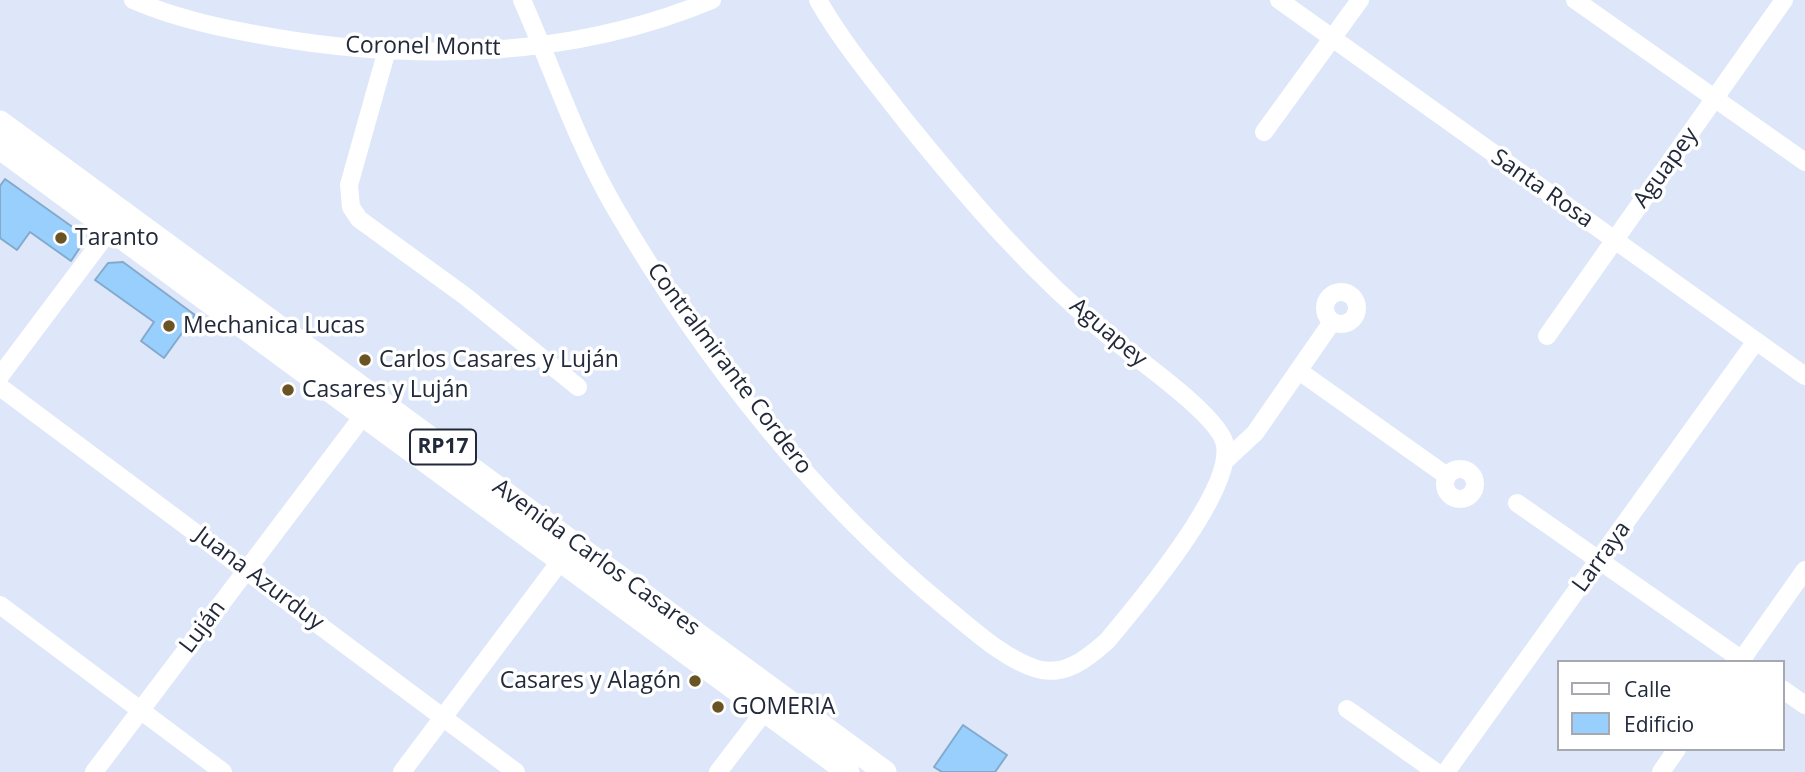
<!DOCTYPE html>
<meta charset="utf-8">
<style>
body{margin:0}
#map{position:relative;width:1805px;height:772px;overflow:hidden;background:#dee7f9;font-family:"Open Sans",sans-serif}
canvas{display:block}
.legend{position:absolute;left:1557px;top:660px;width:228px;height:91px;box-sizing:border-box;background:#fff;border:2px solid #a6a9b0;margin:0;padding:9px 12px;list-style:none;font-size:21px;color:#21293a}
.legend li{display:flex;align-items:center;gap:14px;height:35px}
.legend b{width:35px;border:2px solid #a6a9b0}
</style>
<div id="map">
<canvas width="1805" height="772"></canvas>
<ul class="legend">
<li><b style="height:9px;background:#fff"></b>Calle</li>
<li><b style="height:19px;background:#99cffc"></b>Edificio</li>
</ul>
</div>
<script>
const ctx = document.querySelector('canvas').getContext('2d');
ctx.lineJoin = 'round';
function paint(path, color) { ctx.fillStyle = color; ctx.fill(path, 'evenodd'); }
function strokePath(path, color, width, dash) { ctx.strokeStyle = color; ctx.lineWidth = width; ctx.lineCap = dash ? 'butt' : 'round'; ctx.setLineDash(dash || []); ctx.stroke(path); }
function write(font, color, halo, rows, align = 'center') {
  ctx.font = font + ' "Open Sans",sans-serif'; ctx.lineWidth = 7; ctx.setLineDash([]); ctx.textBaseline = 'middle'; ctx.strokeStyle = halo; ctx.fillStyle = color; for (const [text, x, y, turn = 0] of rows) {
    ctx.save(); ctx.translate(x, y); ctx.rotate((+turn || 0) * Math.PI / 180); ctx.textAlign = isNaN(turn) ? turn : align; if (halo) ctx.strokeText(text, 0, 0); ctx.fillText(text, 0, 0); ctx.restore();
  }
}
const building = new Path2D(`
 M 5,179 L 81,233 L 83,243 L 71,261 L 30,232 L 17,250 L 0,238 L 0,186 Z
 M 123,262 L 195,315 L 164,358 L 141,341 L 154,322 L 95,280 L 108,263 Z
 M 963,725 L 1007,755 L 995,772 L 942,772 L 934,767 Z`);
const minor = new Path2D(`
 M 133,0 C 177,19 225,29 272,37 C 418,62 573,58 712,0
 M 522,0 C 553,70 577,143 615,208 C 702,357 812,497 945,607 C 972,629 1004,659 1037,669 C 1065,677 1088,658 1107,641 C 1138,604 1233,492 1225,445 C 1221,417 1136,358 1111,338 C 1032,273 972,203 908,124 C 877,84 843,44 818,0
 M 1279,0 L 1805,376
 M 1575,0 L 1805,162
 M 387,50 L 349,185 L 351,207 L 359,219 L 465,296 L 578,387
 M 1264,132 L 1360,0
 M1325 308a16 16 0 1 1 32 0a16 16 0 1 1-32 0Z
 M 1547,336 L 1784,0
 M 1299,371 L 1447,476
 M 0,376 L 118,219
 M 0,387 L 516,772
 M 1226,460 L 1255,433 L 1332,322
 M1445 484a15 15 0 1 1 30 0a15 15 0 1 1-30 0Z
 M 1517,503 L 1745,662
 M 0,605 L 223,772
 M 1740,662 L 1805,570
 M 1782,689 L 1805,705
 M 1347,709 L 1436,772
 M 94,772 L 363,416
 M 402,772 L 568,551
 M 718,772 L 764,712
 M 1446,772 L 1756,341
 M 1661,772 L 1677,749`);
const major = new Path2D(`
 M 0,122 L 885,772
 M 0,148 L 848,772`);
const markers = [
 [61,238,7,"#6a5423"],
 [169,326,7,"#6a5423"],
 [365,360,7,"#6a5423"],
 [288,390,7,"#6a5423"],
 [695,681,7,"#6a5423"],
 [718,707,7,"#6a5423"]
];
const shields = [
 [443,447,66]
];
const shieldNames = [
 ["RP17",443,447]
];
const streetNames = [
 ["Coronel Montt",423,47,1],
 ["Aguapey",1666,168,-54],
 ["Santa Rosa",1542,189,35],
 ["Aguapey",1108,333,40],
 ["Contralmirante Cordero",729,369,53],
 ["Larraya",1602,557,-54],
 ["Avenida Carlos Casares",596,558,36],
 ["Juana Azurduy",259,579,37],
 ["Luján",203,627,-53]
];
const poiNames = [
 ["Taranto",75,238],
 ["Mechanica Lucas",183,326],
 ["Carlos Casares y Luján",379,360],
 ["Casares y Luján",302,390],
 ["Casares y Alagón",681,681,"right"],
 ["GOMERIA",732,707]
];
paint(building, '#99cffc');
strokePath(building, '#83aacc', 2);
strokePath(minor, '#fff', 18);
strokePath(major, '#fff', 23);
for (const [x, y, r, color] of markers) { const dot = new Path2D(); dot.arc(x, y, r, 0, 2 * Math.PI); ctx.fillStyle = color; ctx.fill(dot); strokePath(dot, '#fff', 2.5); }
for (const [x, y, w] of shields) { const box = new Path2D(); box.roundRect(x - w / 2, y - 17.5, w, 35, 5); ctx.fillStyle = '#fff'; ctx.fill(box); strokePath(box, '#21293a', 2); }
write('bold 21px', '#21293a', null, shieldNames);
write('23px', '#21293a', '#fff', streetNames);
write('23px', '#21293a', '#fff', poiNames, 'left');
</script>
